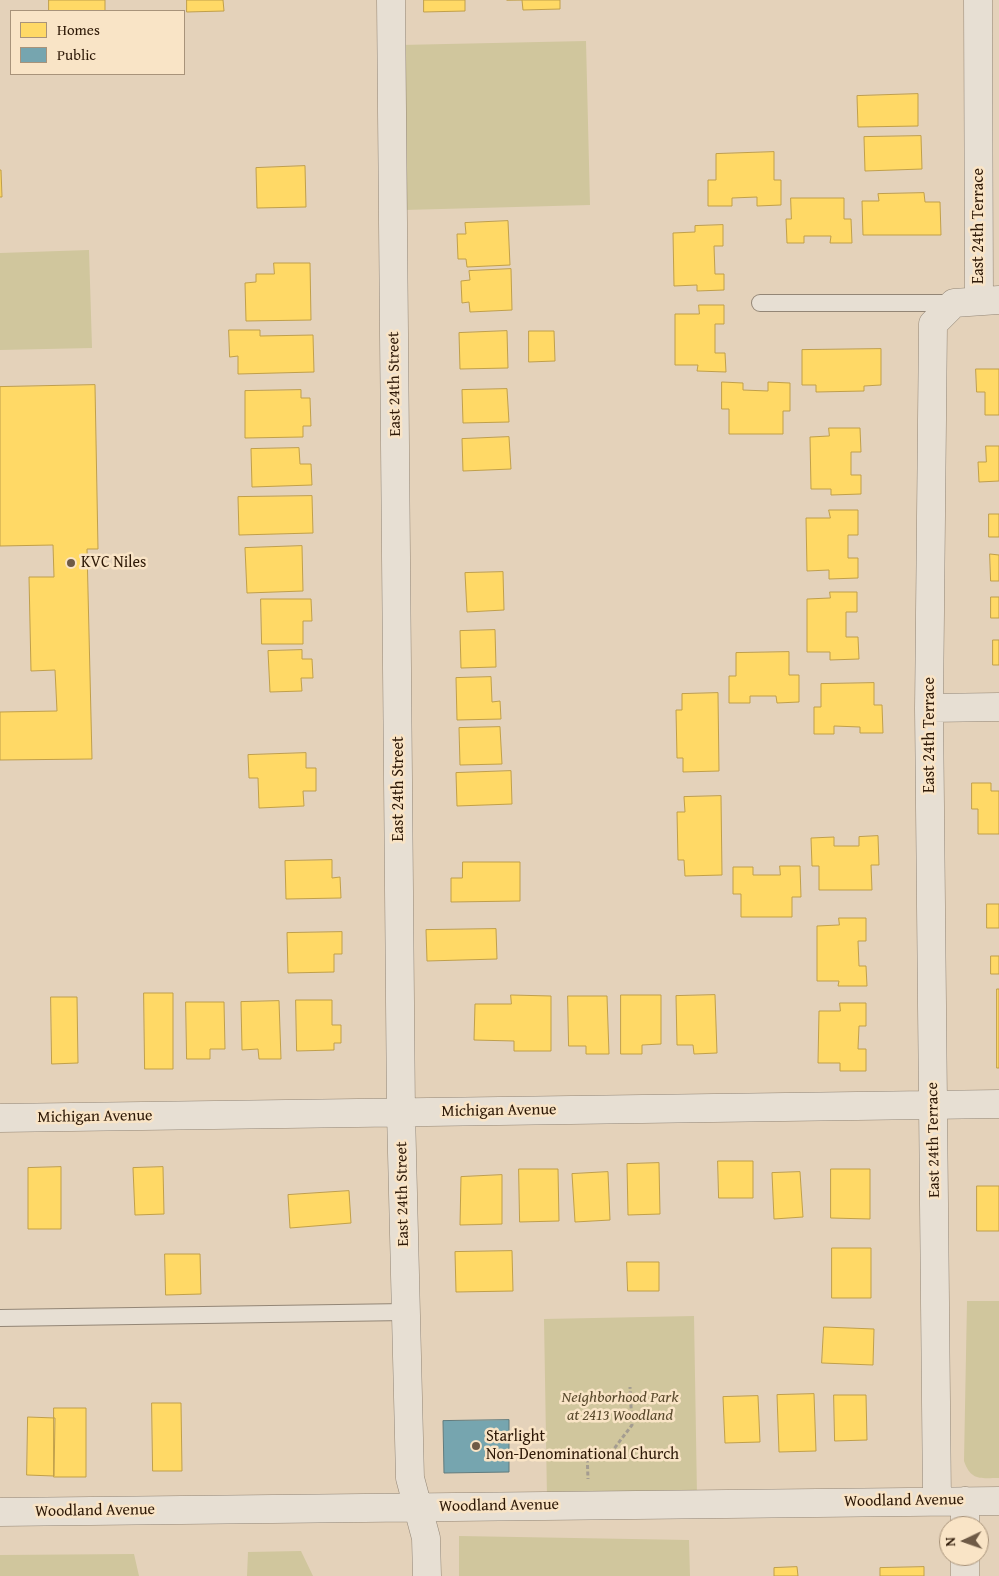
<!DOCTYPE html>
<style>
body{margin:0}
#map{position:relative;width:999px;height:1576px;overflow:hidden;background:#e4d2ba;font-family:"Gentium Book Plus",serif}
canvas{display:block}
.legend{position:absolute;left:10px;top:10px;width:175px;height:65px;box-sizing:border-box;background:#f9e4c6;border:1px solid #a8937a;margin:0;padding:6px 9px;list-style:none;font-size:15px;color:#2e1907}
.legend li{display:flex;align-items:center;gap:10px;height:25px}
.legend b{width:25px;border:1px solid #a8937a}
.north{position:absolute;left:939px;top:1516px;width:50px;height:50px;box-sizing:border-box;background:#f9e4c6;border:1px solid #a8937a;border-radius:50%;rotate:267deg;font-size:14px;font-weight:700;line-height:20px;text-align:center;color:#2e1907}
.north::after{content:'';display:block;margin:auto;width:18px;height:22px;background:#6e5a46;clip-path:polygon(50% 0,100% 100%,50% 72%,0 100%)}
</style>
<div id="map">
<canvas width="999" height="1576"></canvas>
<ul class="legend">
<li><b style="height:14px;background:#ffd966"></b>Homes</li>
<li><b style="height:14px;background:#76a5af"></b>Public</li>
</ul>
<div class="north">N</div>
</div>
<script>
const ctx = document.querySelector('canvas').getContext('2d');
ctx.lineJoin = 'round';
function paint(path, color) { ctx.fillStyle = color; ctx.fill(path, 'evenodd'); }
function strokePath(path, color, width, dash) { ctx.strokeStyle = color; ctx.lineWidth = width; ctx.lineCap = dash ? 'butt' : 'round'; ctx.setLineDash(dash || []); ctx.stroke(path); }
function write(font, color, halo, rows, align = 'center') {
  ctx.font = font + ' "Gentium Book Plus",serif'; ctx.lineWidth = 5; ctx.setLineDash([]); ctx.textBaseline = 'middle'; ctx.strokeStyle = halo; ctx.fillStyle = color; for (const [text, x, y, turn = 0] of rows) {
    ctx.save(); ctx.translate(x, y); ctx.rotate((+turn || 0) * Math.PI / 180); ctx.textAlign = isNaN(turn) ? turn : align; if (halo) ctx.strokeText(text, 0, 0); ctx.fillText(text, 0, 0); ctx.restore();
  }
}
const green = new Path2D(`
 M 586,41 L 590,205 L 404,210 L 400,45 Z
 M 89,250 L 92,348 L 0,350 L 0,253 Z
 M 967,1301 L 999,1301 L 999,1478 C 980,1478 971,1481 964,1461 Z
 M 694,1316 L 697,1496 L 547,1498 L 544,1319 Z
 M 459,1536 L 689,1540 L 690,1576 L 459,1576 Z
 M 301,1551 L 313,1576 L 247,1576 L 248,1552 Z
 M 134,1554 L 139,1576 L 0,1576 L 0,1555 Z`);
const homes = new Path2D(`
 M 49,0 L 105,0 L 105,11 L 49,11 Z
 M 187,0 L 223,0 L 224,11 L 187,12 Z
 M 424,0 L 465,0 L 465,11 L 424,12 Z
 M 507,0 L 560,0 L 560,9 L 523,10 L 522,0 Z
 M 918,94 L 918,126 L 858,127 L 857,96 Z
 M 921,136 L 922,169 L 865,171 L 864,137 Z
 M 774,152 L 774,180 L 781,180 L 781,205 L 757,206 L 757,197 L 732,198 L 732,206 L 708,206 L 708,180 L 716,180 L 716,154 Z
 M 305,166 L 306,207 L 257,208 L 256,168 Z
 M 0,170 L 1,170 L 2,197 L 0,197 Z
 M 924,193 L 925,202 L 940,202 L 941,235 L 863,235 L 862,201 L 879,201 L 878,194 Z
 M 791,198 L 844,198 L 844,219 L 851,219 L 852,243 L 830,243 L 831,236 L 804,236 L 804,243 L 787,243 L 786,219 L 791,219 Z
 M 508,221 L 510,265 L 467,267 L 466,259 L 458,259 L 457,234 L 466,234 L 465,223 Z
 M 723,225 L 723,246 L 714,246 L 715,274 L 724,274 L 724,290 L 697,291 L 697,285 L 674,286 L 673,233 L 695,232 L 695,226 Z
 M 274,263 L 310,263 L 311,320 L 246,321 L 245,283 L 256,282 L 256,274 L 274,274 Z
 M 511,269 L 512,310 L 470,312 L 469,302 L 462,303 L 461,281 L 470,280 L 469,271 Z
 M 699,305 L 724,305 L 724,324 L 715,324 L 715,353 L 725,353 L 726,372 L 697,371 L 698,365 L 675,365 L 675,314 L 699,314 Z
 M 229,330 L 260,330 L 260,336 L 313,335 L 314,372 L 238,374 L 238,356 L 230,357 Z
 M 507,331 L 508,368 L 460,369 L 459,333 Z
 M 529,331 L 554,331 L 555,361 L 529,362 Z
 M 881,349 L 881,385 L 864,386 L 864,391 L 816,392 L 816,385 L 802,385 L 802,350 Z
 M 976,369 L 999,369 L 999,415 L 985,415 L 985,392 L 977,392 Z
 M 722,382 L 743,383 L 743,390 L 768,391 L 768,382 L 790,383 L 790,411 L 783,411 L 783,434 L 729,434 L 729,409 L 722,409 Z
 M 95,385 L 98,549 L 87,549 L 92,759 L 0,760 L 0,712 L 57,711 L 55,670 L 31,671 L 29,577 L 54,577 L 53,545 L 0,546 L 0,387 Z
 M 507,389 L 509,422 L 463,423 L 462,390 Z
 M 301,390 L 301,398 L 310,398 L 311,426 L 303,426 L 303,437 L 245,438 L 245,391 Z
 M 829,428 L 860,428 L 861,452 L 851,452 L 851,475 L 861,475 L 861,494 L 831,495 L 831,489 L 811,489 L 810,437 L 829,436 Z
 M 509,437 L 511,469 L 463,471 L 462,439 Z
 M 986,446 L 999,446 L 999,481 L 979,482 L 978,462 L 986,462 Z
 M 299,448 L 300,464 L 311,464 L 312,485 L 252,487 L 251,449 Z
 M 312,496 L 313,533 L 239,535 L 238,497 Z
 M 829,510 L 858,510 L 858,535 L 848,535 L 848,558 L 858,558 L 858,578 L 829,579 L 829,570 L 807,571 L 806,518 L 830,518 Z
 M 989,514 L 999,514 L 999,537 L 989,537 Z
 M 302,546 L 303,591 L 247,593 L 245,548 Z
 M 990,554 L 999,555 L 999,581 L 991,581 Z
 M 503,572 L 504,610 L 467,612 L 465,573 Z
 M 830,592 L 857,592 L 857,612 L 846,612 L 846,637 L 858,637 L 859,659 L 830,660 L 830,652 L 807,652 L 807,599 L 830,598 Z
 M 991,597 L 999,597 L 999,618 L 991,618 Z
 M 261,599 L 311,599 L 312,621 L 303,621 L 303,644 L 262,644 Z
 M 495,630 L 496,667 L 461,668 L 460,631 Z
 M 993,640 L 999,640 L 999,665 L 993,665 Z
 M 302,650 L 302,659 L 312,659 L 313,678 L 301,678 L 302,691 L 270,692 L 268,651 Z
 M 789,652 L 789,675 L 799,675 L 799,702 L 777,703 L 776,696 L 750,696 L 750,703 L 729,703 L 729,676 L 736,676 L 736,653 Z
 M 491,677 L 492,702 L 500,701 L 501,719 L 457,720 L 456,678 Z
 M 874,683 L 874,705 L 882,705 L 883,733 L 860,733 L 860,727 L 834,726 L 834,734 L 814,734 L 814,707 L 821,707 L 821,684 Z
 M 718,693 L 719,771 L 683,772 L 683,758 L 677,758 L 676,710 L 682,710 L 682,694 Z
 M 500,727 L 502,764 L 460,765 L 459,728 Z
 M 306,753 L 306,768 L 316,768 L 316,791 L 303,791 L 304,806 L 259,808 L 258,778 L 249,778 L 248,755 Z
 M 511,771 L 512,804 L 457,806 L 456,773 Z
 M 972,783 L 991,783 L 991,791 L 999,791 L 999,834 L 978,834 L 978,809 L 972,809 Z
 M 721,796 L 722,875 L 685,876 L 684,860 L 678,860 L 677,812 L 685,812 L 684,797 Z
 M 878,836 L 879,865 L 871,865 L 872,890 L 819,890 L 819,866 L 812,866 L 811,838 L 834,837 L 834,846 L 859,846 L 859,837 Z
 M 332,860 L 332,878 L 340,877 L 341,898 L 286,899 L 285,861 Z
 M 463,862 L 520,862 L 520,901 L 451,902 L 451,878 L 462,878 Z
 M 780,866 L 800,866 L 801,897 L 792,897 L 792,917 L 741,917 L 741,894 L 733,894 L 733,867 L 753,867 L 753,875 L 780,875 Z
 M 987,904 L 999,904 L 999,928 L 987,928 Z
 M 839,918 L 866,918 L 866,941 L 858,941 L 859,966 L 866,966 L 867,986 L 838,986 L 839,981 L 817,981 L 817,926 L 839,925 Z
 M 496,929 L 497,959 L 427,961 L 426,930 Z
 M 342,932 L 342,954 L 334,954 L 334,972 L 288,973 L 287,933 Z
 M 991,956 L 999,956 L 999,974 L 991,974 Z
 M 997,989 L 999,989 L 999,1068 L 997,1068 Z
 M 144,993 L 173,993 L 173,1069 L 145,1069 Z
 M 511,995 L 551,996 L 551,1051 L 514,1051 L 514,1041 L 474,1040 L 475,1004 L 511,1004 Z
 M 621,995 L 661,995 L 661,1044 L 642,1045 L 642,1054 L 621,1054 Z
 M 715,995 L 717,1053 L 694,1054 L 693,1045 L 677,1045 L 676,996 Z
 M 568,996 L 607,996 L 609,1054 L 586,1054 L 586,1046 L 569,1046 Z
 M 51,997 L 77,997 L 78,1063 L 52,1064 Z
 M 296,1000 L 332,1000 L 332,1025 L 341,1025 L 341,1043 L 334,1043 L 334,1050 L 297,1051 Z
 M 279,1001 L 281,1059 L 259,1059 L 258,1049 L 242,1050 L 241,1002 Z
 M 186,1002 L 224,1002 L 225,1049 L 210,1049 L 210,1059 L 187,1059 Z
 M 840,1003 L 866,1003 L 866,1026 L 859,1026 L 858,1049 L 866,1049 L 866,1071 L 840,1071 L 840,1063 L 818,1063 L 819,1011 L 840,1011 Z
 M 718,1161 L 753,1161 L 753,1198 L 719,1198 Z
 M 659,1163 L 660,1214 L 628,1215 L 627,1164 Z
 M 61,1167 L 61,1229 L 28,1229 L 28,1168 Z
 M 163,1167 L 164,1214 L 135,1215 L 133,1168 Z
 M 519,1169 L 558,1169 L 559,1221 L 520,1222 Z
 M 831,1169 L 870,1169 L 870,1219 L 831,1218 Z
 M 608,1172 L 610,1220 L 575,1222 L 572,1174 Z
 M 800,1172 L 803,1217 L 774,1219 L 772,1173 Z
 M 502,1175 L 502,1224 L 460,1225 L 461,1177 Z
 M 977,1186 L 999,1186 L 999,1231 L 977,1231 Z
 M 349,1191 L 351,1223 L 290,1228 L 288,1195 Z
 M 832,1248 L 871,1248 L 871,1298 L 832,1298 Z
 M 512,1251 L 513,1291 L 456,1292 L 455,1252 Z
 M 165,1254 L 200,1254 L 201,1294 L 166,1295 Z
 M 627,1262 L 659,1262 L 659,1291 L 628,1291 Z
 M 824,1327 L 874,1329 L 873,1365 L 822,1363 Z
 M 814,1394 L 816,1451 L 779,1452 L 777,1395 Z
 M 834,1395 L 866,1395 L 867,1440 L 835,1441 Z
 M 758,1396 L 760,1442 L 725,1443 L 723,1397 Z
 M 152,1403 L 181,1403 L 182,1471 L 153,1471 Z
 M 54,1408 L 86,1408 L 86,1477 L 54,1477 Z
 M 28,1417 L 55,1418 L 54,1476 L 27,1475 Z
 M 797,1567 L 798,1576 L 774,1576 L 774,1568 Z
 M 924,1567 L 924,1576 L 880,1576 L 880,1568 Z`);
const public = new Path2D(`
 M 509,1420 L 509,1472 L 444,1473 L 443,1421 Z`);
const path = new Path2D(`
 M 587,1452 L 588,1479
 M 587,1458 L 607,1458 L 632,1425 L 630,1387`);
const service = new Path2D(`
 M 760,303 L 954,303
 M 0,1318 L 406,1312`);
const minor = new Path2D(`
 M 391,0 L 401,1112 L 410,1478 L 426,1538 L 427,1576
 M 978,0 L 979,300
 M 929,708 L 999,707
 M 0,1118 L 999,1104
 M 937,1501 L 929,708 L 933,324 L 954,303 L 999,300
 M 965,1501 L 965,1526
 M 0,1512 L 999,1501
 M 965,1556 L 965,1576`);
const markers = [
 [71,563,5,"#6e5a46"],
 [476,1446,5,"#6e5a46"]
];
const streetNames = [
 ["East 24th Terrace",979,226,-90],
 ["East 24th Street",395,384,-91],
 ["East 24th Terrace",930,735,-90],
 ["East 24th Street",399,789,-90],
 ["Michigan Avenue",499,1111,-1],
 ["Michigan Avenue",95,1117,-1],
 ["East 24th Terrace",934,1140,-91],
 ["East 24th Street",403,1194,-91],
 ["Woodland Avenue",904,1501,-1],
 ["Woodland Avenue",499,1506,-1],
 ["Woodland Avenue",95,1511,-1]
];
const poiNames = [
 ["KVC Niles",81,563],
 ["Starlight",486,1437],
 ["Non-Denominational Church",486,1455]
];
const parkNames = [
 ["Neighborhood Park",620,1398],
 ["at 2413 Woodland",620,1416]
];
paint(green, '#d0c69d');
paint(homes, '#ffd966');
strokePath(homes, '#c09f4a', 1);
paint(public, '#76a5af');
strokePath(public, '#607b7d', 1);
strokePath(service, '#938676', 18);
strokePath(minor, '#938676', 29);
strokePath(path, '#a49c90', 3, [4, 2.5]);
strokePath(service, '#e7dfd3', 16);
strokePath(minor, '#e7dfd3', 28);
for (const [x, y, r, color] of markers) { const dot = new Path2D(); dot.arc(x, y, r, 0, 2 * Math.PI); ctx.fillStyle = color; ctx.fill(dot); strokePath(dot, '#f9e4c6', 2); }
write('16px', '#2e1907', '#f9e4c6', streetNames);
write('16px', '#2e1907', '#f9e4c6', poiNames, 'left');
write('italic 16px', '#5a4a2d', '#f9e4c6', parkNames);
</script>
